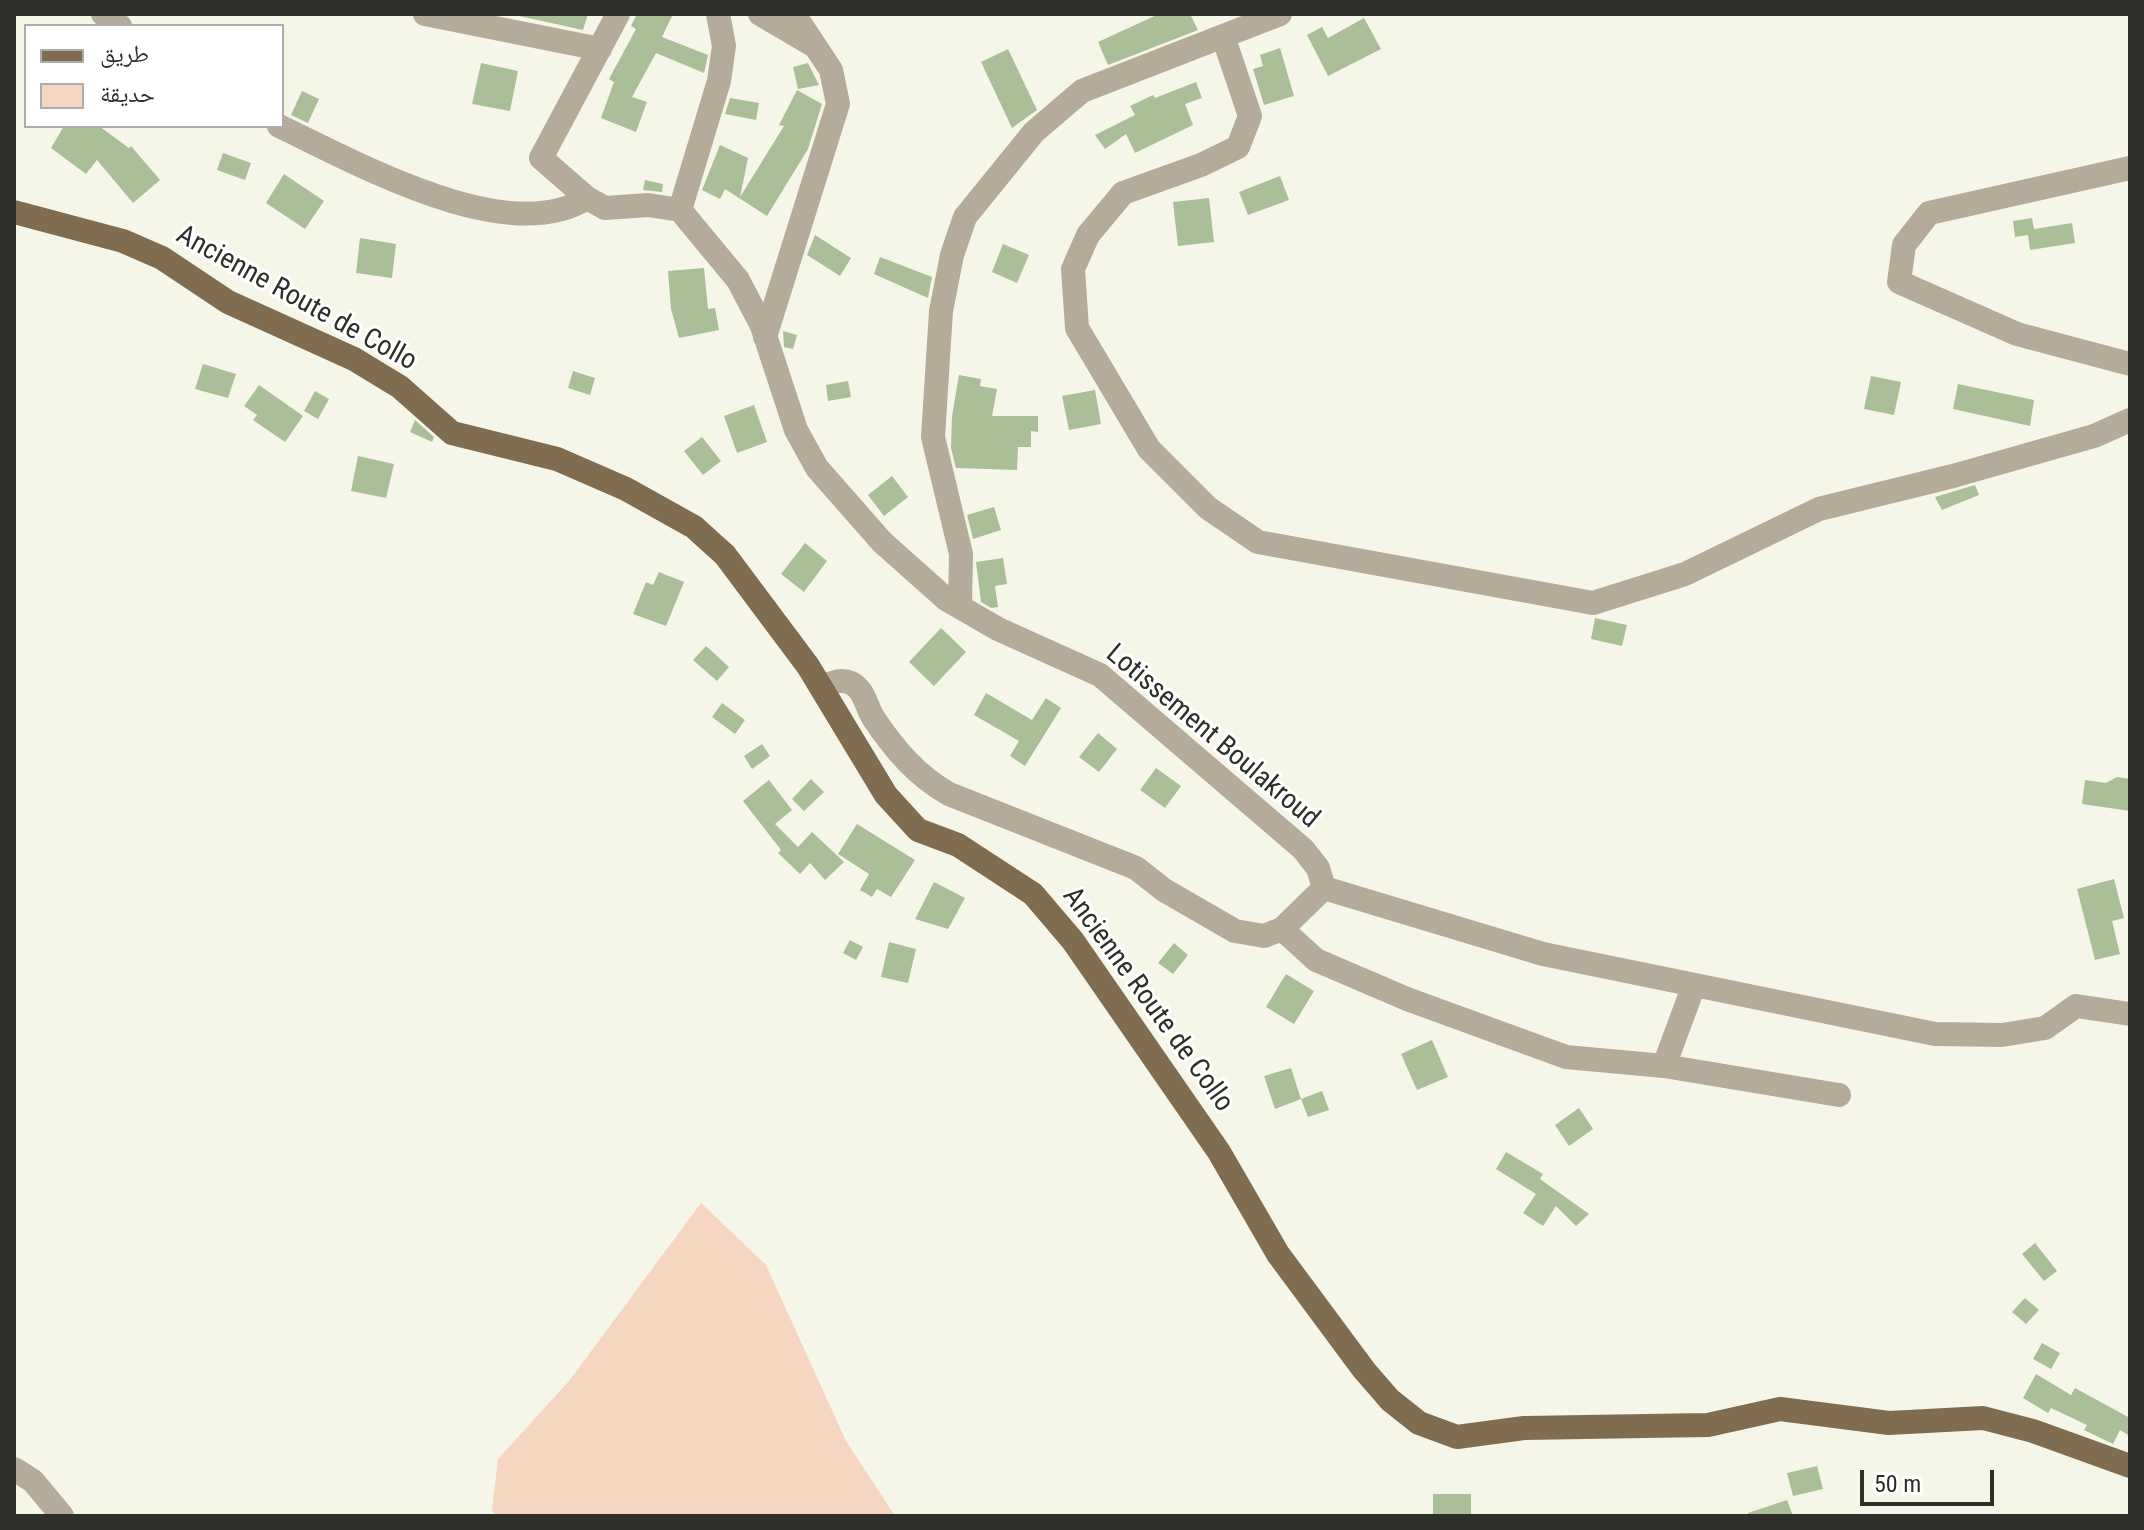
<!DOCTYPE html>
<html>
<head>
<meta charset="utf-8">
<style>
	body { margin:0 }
	#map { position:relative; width:2144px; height:1530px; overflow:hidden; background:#f6f6e8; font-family:"Roboto Condensed","Noto Naskh Arabic",sans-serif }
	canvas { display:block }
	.frame { position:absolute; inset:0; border:16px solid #2f2f2a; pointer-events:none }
	.legend { position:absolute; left:24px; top:24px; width:260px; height:104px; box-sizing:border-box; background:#fff; border:2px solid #acacaa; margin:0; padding:10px 14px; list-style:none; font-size:24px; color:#2f2f2a }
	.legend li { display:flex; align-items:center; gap:16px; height:40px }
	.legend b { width:40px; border:2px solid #acacaa }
	.scale { position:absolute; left:1860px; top:1470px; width:134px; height:36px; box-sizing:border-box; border:4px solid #2f2f2a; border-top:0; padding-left:10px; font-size:24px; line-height:28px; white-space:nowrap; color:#2f2f2a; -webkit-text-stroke:6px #fff; paint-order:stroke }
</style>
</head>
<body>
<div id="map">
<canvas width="2144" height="1530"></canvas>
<div class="frame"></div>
<ul class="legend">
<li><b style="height:10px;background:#806d50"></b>طريق</li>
<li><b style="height:22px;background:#f6d5c1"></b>حديقة</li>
</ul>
<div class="scale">50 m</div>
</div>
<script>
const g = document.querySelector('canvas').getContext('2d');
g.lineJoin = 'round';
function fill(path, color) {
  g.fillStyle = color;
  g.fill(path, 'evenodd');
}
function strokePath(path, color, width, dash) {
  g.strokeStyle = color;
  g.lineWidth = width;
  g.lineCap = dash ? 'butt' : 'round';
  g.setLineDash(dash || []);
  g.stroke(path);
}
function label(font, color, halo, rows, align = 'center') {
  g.font = font + ' "Roboto Condensed",sans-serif';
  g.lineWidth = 6;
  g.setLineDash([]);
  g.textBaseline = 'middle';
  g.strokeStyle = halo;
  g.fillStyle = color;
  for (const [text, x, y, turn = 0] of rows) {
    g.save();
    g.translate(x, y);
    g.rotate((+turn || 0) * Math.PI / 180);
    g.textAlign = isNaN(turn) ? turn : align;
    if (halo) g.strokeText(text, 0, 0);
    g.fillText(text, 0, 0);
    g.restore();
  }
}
fill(new Path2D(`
	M701,1203L766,1265L846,1441L895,1516H497L492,1511L498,1459L569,1381Z`), '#f6d5c1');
fill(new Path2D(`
	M510,14H588L583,30Z
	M637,14H673L662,37L708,55L704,73L656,53L632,97L647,102L636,132L601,118L614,82L609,79L636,29L631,26Z
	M1159,14H1190L1198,30L1108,65L1098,42Z
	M1364,18L1381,49L1328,76L1307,35L1322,27L1328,38Z
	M1280,48L1294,96L1264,105L1253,69L1263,66L1260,55Z
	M1008,49L1037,110L1012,128L981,62Z
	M481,63L518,71L510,111L472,104Z
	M808,63L819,85L798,89L793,67Z
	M1196,82L1202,98L1185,104L1193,125L1135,153L1126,134L1105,149L1095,135L1135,115L1130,106L1153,95L1155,98Z
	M797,90L822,104L808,149L767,216L725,189L720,199L702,190L720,145L748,158L740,197L784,126L779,125Z
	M302,91L319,99L308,123L291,115Z
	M730,98L759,103L756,120L725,114Z
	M64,126H99L129,148L131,146L160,180L133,203L97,160L86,174L51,148Z
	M223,153L251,163L245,180L217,170Z
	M284,174L324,201L305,229L266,203Z
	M1280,176L1289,200L1248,215L1239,192Z
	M645,180L663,184L662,192L643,190Z
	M1209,198L1214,242L1178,246L1173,202Z
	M2032,218L2034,229L2072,223L2075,243L2030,250L2028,235L2015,237L2013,221Z
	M815,235L851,258L840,276L807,255Z
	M360,238L396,244L392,278L356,273Z
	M1003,244L1029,255L1017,283L992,272Z
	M880,257L932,277L928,298L874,274Z
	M704,268L708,309L715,308L719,330L679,338L671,309L668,271Z
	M783,331L797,335L793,349L784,347Z
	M203,364L236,374L228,398L195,389Z
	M573,371L595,378L590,395L568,388Z
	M959,375L981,379L980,386L997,389L992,416H1038V432L1031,431V447H1018L1017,470L956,468L951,448L952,416Z
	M1871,376L1901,382L1894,415L1864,409Z
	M848,381L851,397L828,401L826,385Z
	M1958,384L2034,400L2030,426L1953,409Z
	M259,385L303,416L285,442L253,420L257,415L244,406Z
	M1095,390L1101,424L1069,430L1062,396Z
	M315,391L329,399L318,419L304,411Z
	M754,405L767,442L737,453L724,416Z
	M415,420L434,437L432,442L410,432Z
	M702,437L721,461L703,475L684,451Z
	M358,456L394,464L386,498L351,491Z
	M892,476L908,497L884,516L868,495Z
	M1975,485L1979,495L1942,510L1935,497Z
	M994,507L1001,530L973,539L967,515Z
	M805,543L827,561L804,592L781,574Z
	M1003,558L1007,584L995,586L998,607L991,608L981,602L976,562Z
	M659,572L684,582L666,626L633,614L646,582L653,585Z
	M1595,618L1627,625L1622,646L1591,639Z
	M941,628L966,652L934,686L909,662Z
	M706,646L729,667L717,681L693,660Z
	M986,693L1032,720L1046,698L1061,708L1025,766L1010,756L1019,741L974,715Z
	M722,703L745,720L735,734L712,717Z
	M1098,733L1117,749L1099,772L1079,757Z
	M762,744L770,756L752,769L744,756Z
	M1156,768L1181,786L1165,808L1140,790Z
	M2117,777L2130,779V811L2082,804L2085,780L2106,783Z
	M811,779L824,792L804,811L792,799Z
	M769,780L792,810L775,824L798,847L812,832L844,862L825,880L810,863L800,874L778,853L781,850L743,801Z
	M857,824L915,860L891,897L877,889L872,897L860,890L869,874L838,854Z
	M2114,879L2124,918L2112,921L2120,954L2095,960L2077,889Z
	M934,882L965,898L948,929L915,919Z
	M850,940L863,947L856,960L843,953Z
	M889,942L916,949L908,983L881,977Z
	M1174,943L1188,955L1173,974L1158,963Z
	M1286,974L1314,991L1294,1024L1266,1007Z
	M1432,1040L1448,1077L1417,1090L1401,1054Z
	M1291,1068L1301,1099L1322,1091L1329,1110L1308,1117L1301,1099L1275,1109L1264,1076Z
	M1579,1108L1593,1129L1569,1146L1555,1125Z
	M1506,1152L1543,1174L1540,1179L1589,1214L1576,1226L1556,1206L1543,1226L1523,1213L1536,1194L1496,1169Z
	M2035,1243L2057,1271L2044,1281L2022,1254Z
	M2025,1298L2039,1310L2026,1324L2012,1312Z
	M2042,1343L2060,1353L2051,1369L2033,1359Z
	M2036,1374L2071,1395L2075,1388L2130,1418V1436L2120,1430L2113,1444L2084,1430L2087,1425L2051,1408L2048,1413L2023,1398Z
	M1817,1466L1823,1489L1793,1496L1787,1473Z
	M1433,1494H1471V1516H1433Z
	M1787,1500L1793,1516H1748V1513Z`), '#aabe98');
strokePath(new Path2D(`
	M103,14L120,26
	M425,14L600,49
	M760,14L811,44
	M1223,36L1250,116L1238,147L1201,165L1123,193L1088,235L1073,269L1077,328L1149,449L1208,508L1258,542L1593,603L1685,574L1819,509L1953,476L2094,436L2130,420
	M279,126C355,162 508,249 587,198L605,208L648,205L680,210L738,280L762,326L796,430L817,468L882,542L946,599L998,629L1100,675L1303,849L1318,868L1324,888
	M2130,168L1929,213L1904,245L1899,282L2017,334L2130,364
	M587,198L541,158L618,14
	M680,210L719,81L724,46L718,14
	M765,337L838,104L831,70L794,14
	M960,605L961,554L933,437L941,311L952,255L965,217L1034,132L1082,91L1280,14
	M822,687C832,683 840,678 851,683C865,690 866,707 874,719C895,750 917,776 949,794L1136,868L1164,890L1235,931L1264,936L1282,929L1324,888
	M1324,888L1543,954L1935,1034L2002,1035L2045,1028L2076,1006L2130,1014
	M1282,929L1316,960L1407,999L1566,1057L1664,1066L1839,1095
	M1664,1066L1694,985
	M14,1469L33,1481L62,1516`), '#b5ab9b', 24);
strokePath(new Path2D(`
	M14,212L123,241L162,258L228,302L354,359L400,387L452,433L557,459L626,489L694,527L725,555L808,666L886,795L918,830L958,845L1033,894L1073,941L1219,1152L1278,1254L1364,1370L1390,1400L1419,1423L1457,1437L1524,1428L1708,1425L1780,1409L1889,1423L1983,1418L2033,1431L2130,1466`), '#806d50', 24);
label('28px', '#2f2f2a', '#fff', [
	["Ancienne Route de Collo",296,299,29],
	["Lotissement Boulakroud",1212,737,40],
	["Ancienne Route de Collo",1147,1000,54]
]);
</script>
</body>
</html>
